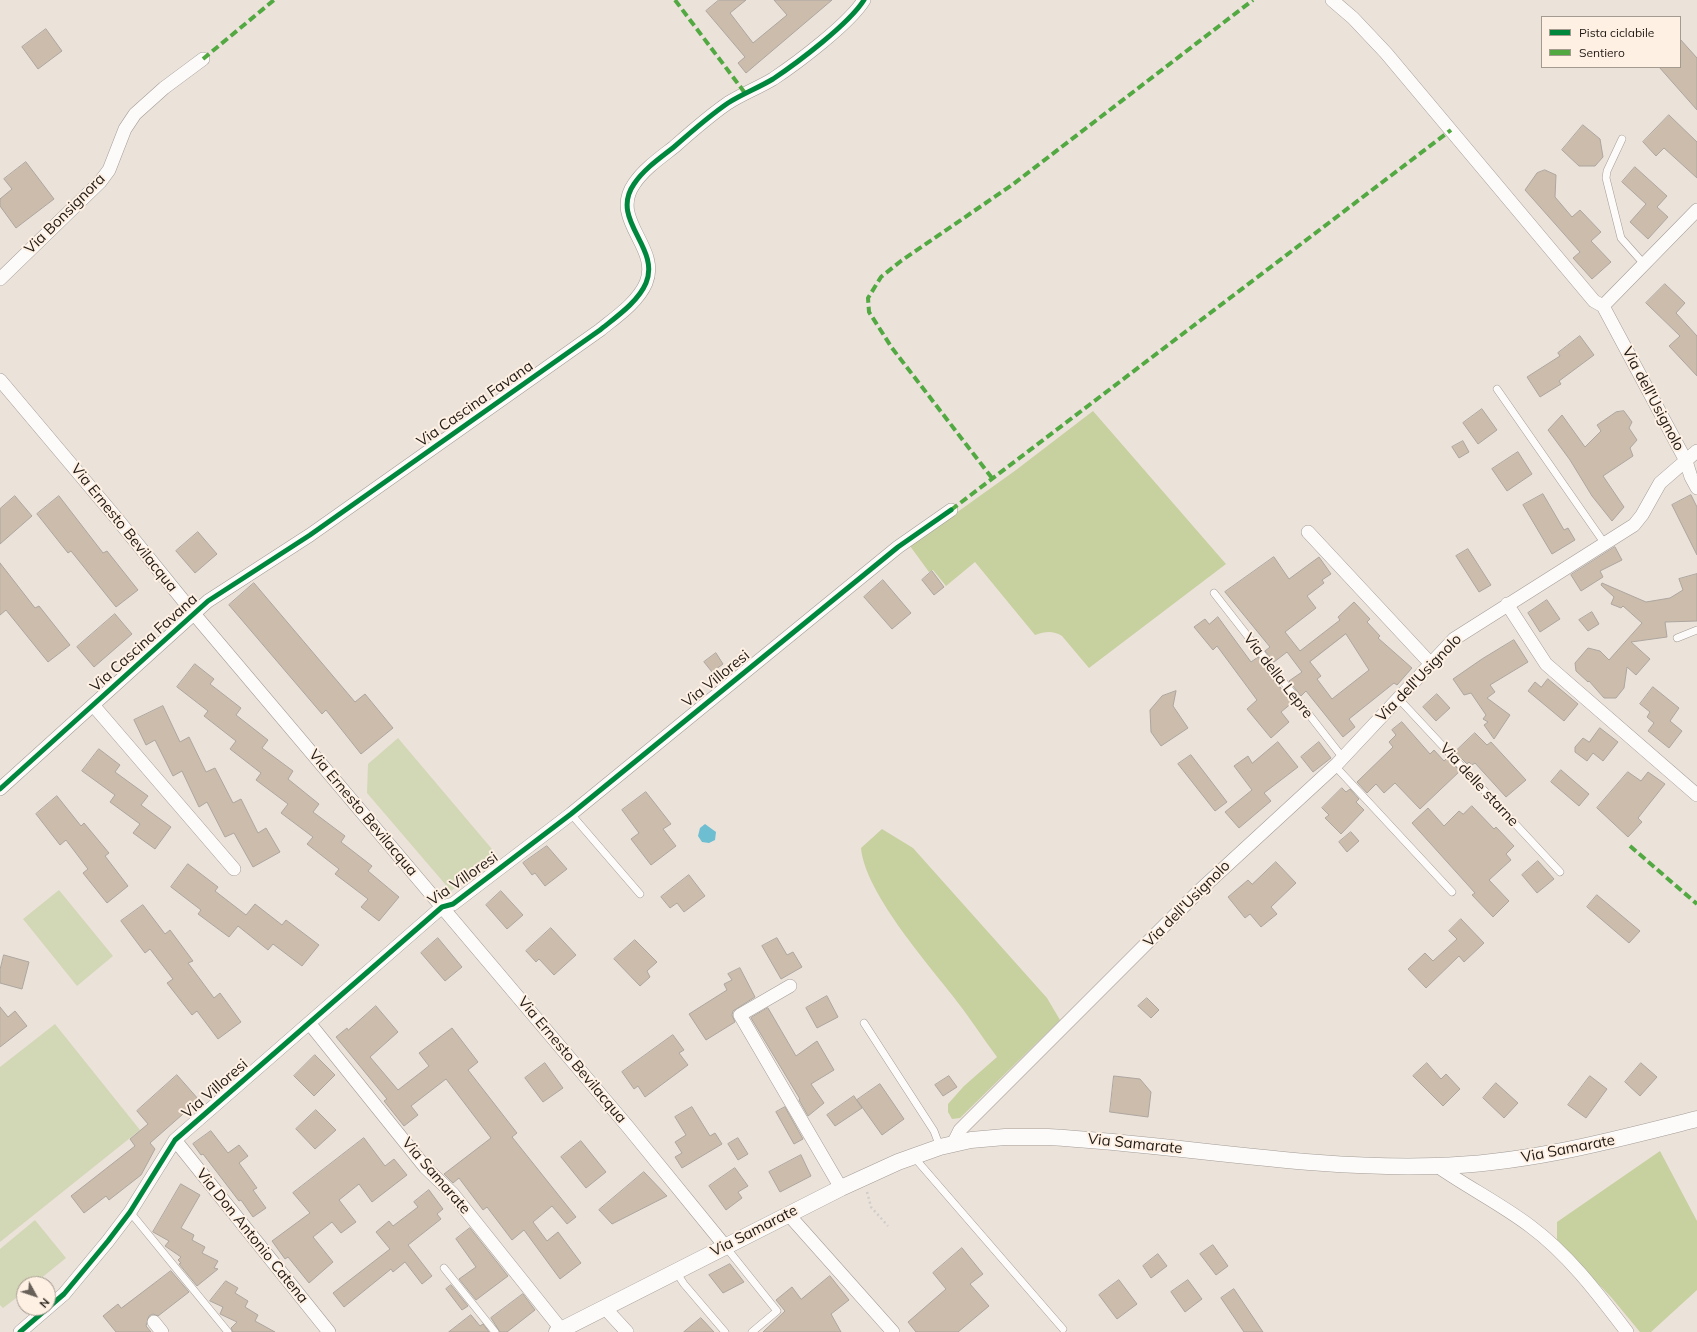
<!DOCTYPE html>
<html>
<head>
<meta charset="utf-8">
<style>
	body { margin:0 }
	#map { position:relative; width:1697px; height:1332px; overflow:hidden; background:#ebe2da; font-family:Mulish,sans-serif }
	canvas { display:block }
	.legend { position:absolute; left:1541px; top:16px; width:140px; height:52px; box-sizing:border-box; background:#fef0e3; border:1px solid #a59a90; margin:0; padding:5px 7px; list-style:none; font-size:12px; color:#201a14 }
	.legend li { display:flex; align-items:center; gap:8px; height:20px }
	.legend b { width:20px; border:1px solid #a59a90 }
	.north { position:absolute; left:16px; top:1276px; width:40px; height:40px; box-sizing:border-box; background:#fef0e3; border:1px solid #a59a90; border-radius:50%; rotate:130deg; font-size:11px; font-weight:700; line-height:16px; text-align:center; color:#201a14 }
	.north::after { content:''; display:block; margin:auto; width:14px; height:18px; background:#676059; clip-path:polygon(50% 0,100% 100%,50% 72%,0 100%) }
</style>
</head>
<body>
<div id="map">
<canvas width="1697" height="1332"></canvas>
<ul class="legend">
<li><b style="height:5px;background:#00873e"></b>Pista ciclabile</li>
<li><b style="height:5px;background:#52a942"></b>Sentiero</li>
</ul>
<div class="north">N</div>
</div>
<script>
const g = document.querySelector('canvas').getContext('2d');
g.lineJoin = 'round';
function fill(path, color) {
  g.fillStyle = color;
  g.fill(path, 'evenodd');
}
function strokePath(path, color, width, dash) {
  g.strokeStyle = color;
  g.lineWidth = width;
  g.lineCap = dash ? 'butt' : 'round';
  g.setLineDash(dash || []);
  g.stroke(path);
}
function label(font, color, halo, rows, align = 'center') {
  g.font = font + ' Mulish,sans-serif';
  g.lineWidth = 4;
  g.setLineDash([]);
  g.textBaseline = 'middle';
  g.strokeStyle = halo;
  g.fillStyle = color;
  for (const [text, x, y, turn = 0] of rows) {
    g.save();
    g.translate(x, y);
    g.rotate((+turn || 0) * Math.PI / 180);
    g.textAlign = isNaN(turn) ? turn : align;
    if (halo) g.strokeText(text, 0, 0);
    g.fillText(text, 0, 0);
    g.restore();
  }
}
fill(new Path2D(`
	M398,738L497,855L451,891L367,793L368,764Z
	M59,890L113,956L77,986L23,919Z
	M55,1024L140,1130L0,1242V1067Z
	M35,1220L66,1258L34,1284H24V1292L3,1308L0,1305V1249Z`), '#d2d7b6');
fill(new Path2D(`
	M1093,411L1226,564L1089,668L1062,636C1052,630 1045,632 1035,635L975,562L946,586L933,570L929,572L910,546L1016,470Z
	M882,829L913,848L1047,998L1060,1020L960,1118L952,1119L948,1112V1104L964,1086L997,1057C982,1037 968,1015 952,995C925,960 865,892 861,848Z
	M1660,1151L1697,1221V1290L1651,1332H1640L1611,1297L1557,1241V1222Z`), '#c7d09f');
fill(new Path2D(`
	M705,824L716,832L715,840L709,843L702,842L698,836L700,828Z`), '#6ebed2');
const building = new Path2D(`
	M719,0H746L730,13L753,43L787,15L774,0H832L746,73L738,63L745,57L706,11Z
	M46,29L62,51L38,69L22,47Z
	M1680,39L1697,58V110L1659,67H1680Z
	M1669,115L1697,142V178L1664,148L1656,156L1643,142Z
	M1583,125L1600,139L1603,157L1595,166H1579L1562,150Z
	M26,162L54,199L16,228L0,206V199L12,189L4,179Z
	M1635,167L1667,196L1657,207L1668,217L1648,239L1630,222L1646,204L1622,182Z
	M1545,170L1556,175L1555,197L1572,217L1580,210L1601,232L1591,241L1611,262L1592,279L1573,258L1580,252L1525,190L1537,173Z
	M1665,284L1685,303L1676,313L1697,336V376L1669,346L1680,336L1646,303Z
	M1580,336L1594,355L1559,381L1561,384L1540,397L1527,377L1560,356L1558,353Z
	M1482,409L1497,430L1478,444L1463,423Z
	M1624,411L1632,422L1629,428L1637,440L1630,448L1633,456L1603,476L1624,507L1612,521L1592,496L1570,460L1548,430L1562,415L1585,447L1601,431L1597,425L1616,412Z
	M1463,441L1469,452L1459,458L1452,447Z
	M1518,452L1532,474L1507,491L1492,469Z
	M1543,494L1564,530L1568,528L1575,540L1552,554L1523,505Z
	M1691,495L1697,507V555L1672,505Z
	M15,496L32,516L0,544V509Z
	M59,496L103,553L107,551L138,590L116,607L71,551L68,553L37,514Z
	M198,532L217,554L195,573L176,551Z
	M1615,547L1622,560L1600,571L1603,577L1581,591L1571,575Z
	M1468,549L1491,585L1479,592L1456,556Z
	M1274,557L1289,579L1319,557L1331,574L1322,580L1324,583L1307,596L1316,608L1285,632L1300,651L1340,620L1338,617L1354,602L1370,619L1367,622L1380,636L1378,638L1412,668L1397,685L1394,683L1349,719L1355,727L1343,737L1306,691L1301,696L1289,681L1302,672L1287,652L1274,662L1265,651L1270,647L1225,592ZM1346,634L1369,670L1332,699L1317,679L1321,676L1310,662Z
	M0,563L35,608L39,606L70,645L48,662L6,610L0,615Z
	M932,571L944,587L934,595L922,580Z
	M1697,574V621L1665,622L1667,637L1631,642L1650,659L1636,675L1627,667L1624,688L1616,698H1604L1589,681L1588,682L1576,671L1575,663L1588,648L1600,651L1609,660L1642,623L1623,606L1621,608L1611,604L1614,597L1601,585L1602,583L1646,602L1670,598L1683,590L1679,579Z
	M883,580L911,613L892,629L864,597Z
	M254,583L355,702L365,694L393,728L361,754L326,710L322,714L229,605Z
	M1547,600L1560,619L1540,632L1528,613Z
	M1592,612L1599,624L1588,631L1579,620Z
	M115,614L132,634L94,667L77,647Z
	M1218,617L1251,662L1258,657L1267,669L1265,670L1293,702L1281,712L1289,722L1271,738L1247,709L1257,700L1217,646L1213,650L1194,627L1205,619L1209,624Z
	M1514,640L1528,662L1490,685L1495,692L1487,698L1510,715L1494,739L1484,725L1488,722L1483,719L1486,715L1471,693L1464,695L1453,679L1482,659Z
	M716,653L723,664L712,672L704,662Z
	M195,664L214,679L210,684L241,708L236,715L268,740L262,748L293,771L288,779L319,804L313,812L345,836L341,842L372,866L368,871L399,897L379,921L361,907L368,899L335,874L339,869L307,844L313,837L281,813L288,804L256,780L261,773L230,749L236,741L204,716L208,711L177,687Z
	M1548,679L1578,704L1564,721L1528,691L1535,682L1541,687Z
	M1653,687L1679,708L1670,721L1682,731L1669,748L1648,731L1654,723L1647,717L1650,712L1640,704Z
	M1176,691L1173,706L1188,728L1161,746L1151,732L1150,710L1162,696Z
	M1437,694L1450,708L1436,721L1423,707Z
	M163,706L180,742L189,737L206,772L215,768L233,803L241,799L258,833L266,828L280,852L253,867L234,833L225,837L207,802L199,807L182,771L173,776L155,740L146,745L134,720Z
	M1402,722L1430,754L1434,750L1444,761L1447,758L1460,771L1420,809L1395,783L1384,793L1376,784L1367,793L1357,782L1393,747L1389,742L1396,735L1392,730Z
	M1600,728L1618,742L1603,761L1593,753L1587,761L1575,752V747L1583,738L1589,742Z
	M1475,733L1487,745L1491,742L1526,780L1506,797L1475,763L1472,765L1469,762L1467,764L1455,752Z
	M1278,742L1298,767L1264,793L1271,801L1239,828L1225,812L1252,790L1234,766L1248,756L1252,763Z
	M1319,742L1331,758L1313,772L1301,757Z
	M99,749L120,765L115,772L148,796L141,805L171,827L155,849L133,833L140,824L110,802L115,795L82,771Z
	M1191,755L1227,802L1215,811L1178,764Z
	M1561,770L1589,794L1579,806L1551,782Z
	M1628,772L1641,781L1648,772L1665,784L1638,818L1642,822L1628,837L1597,808Z
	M1342,788L1346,792L1350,789L1359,799L1356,802L1364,810L1341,834L1325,818L1329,815L1322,808Z
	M646,792L671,824L663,829L676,846L651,865L631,839L639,833L622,810Z
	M57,796L81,826L84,823L109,853L105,856L128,886L107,903L83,873L88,869L66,840L60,845L36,814Z
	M1472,806L1494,829L1496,827L1514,846L1506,854L1511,860L1489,880L1509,901L1493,917L1472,895L1475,893L1412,823L1428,808L1444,826L1459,811L1463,814Z
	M1351,832L1359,841L1347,852L1339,842Z
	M547,846L567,869L545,886L535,873L532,875L523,863Z
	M1538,861L1554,879L1537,893L1522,875Z
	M1276,862L1296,883L1271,907L1277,914L1261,927L1250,914L1245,918L1228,897L1248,880L1252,884Z
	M188,864L218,887L215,891L246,915L255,904L282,925L286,920L319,945L302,966L273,944L268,950L238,926L229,937L198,914L201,910L171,887Z
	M689,875L705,896L684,912L677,903L670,908L661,897Z
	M501,891L523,915L507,929L486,905Z
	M1597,895L1640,931L1629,943L1587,907Z
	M143,905L165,934L170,930L193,961L188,963L214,998L220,993L241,1022L218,1039L197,1011L192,1015L167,983L173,979L150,949L145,953L121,921Z
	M1461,919L1484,943L1464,962L1459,956L1426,988L1408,969L1425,953L1433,961L1457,939L1449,931Z
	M551,928L576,955L554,975L539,959L536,962L526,951Z
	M438,938L462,967L445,981L421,953Z
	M777,938L787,955L793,952L802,967L781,979L762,946Z
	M635,940L657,962L647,971L650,977L640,986L614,959Z
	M4,955L29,962L22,989L0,983V970Z
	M740,968L755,997L733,1011L732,1015L735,1022L706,1040L689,1014L727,990L724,984L732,980L728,974Z
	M827,996L838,1017L817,1028L806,1008Z
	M1147,998L1159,1010L1151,1018L1138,1006Z
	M376,1006L398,1032L370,1057L398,1090L429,1066L419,1053L452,1028L478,1062L468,1070L517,1133L512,1137L576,1217L567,1224L552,1206L533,1222L547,1241L558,1232L581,1263L560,1279L524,1230L512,1240L487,1207L483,1210L459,1178L453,1183L444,1174L491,1138L446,1079L411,1106L418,1115L404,1126L384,1101L387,1099L336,1037L347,1028L348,1030Z
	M0,1007L8,1017L15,1011L27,1026L0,1047Z
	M768,1008L796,1056L817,1041L834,1070L811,1084L824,1103L808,1116L799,1100L800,1099L751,1018Z
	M673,1035L684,1050L679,1053L688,1065L645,1097L638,1086L634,1089L622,1072Z
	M315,1055L335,1075L314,1096L294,1076Z
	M545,1063L563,1088L543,1102L525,1078Z
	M1427,1063L1441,1079L1446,1074L1460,1089L1443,1106L1413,1076Z
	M1641,1063L1657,1077L1640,1096L1625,1082Z
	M177,1075L199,1100L150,1143L155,1149L141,1175L109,1200L106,1196L84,1213L71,1196L135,1146L130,1139L148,1124L137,1111Z
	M949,1076L957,1087L943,1096L935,1085Z
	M1114,1076L1140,1079L1151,1092L1148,1117L1110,1112Z
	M1590,1076L1607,1089L1586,1118L1568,1105Z
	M1496,1083L1518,1103L1504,1118L1483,1098Z
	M880,1084L904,1119L882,1135L857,1100Z
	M854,1096L862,1108L835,1126L827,1115Z
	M692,1107L710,1136L715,1133L722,1144L682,1168L675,1157L682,1153L675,1142L686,1135L675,1117Z
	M785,1107L803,1139L794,1144L776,1112Z
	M316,1110L336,1130L315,1149L296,1129Z
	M211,1131L228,1153L239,1145L248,1156L239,1163L257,1188L253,1190L266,1208L253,1217L241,1200L239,1201L203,1154L201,1155L193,1144Z
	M364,1138L385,1166L394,1159L407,1175L372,1202L359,1184L339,1200L356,1222L341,1233L332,1222L313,1237L333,1262L309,1283L288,1257L285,1259L272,1241L310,1213L293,1193Z
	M738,1138L748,1154L738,1160L728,1144Z
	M581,1141L606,1172L586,1188L561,1157Z
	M801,1155L811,1176L780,1192L769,1172Z
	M735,1168L748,1186L738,1192L742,1198L726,1210L709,1186Z
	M644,1172L667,1196L612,1224L599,1210Z
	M181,1184L200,1195L181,1228L194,1235L192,1240L205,1247L202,1253L218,1261L214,1268L218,1269L197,1286L179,1264L181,1263L178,1260L181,1257L165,1246L169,1241L153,1232Z
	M429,1190L443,1209L437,1214L441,1219L408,1245L432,1276L422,1284L405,1262L393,1272L391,1269L344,1307L333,1293L390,1249L376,1232L389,1221L393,1226L418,1207L414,1202Z
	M470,1228L508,1276L476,1300L459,1279L476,1267L456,1239Z
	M1213,1245L1228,1266L1216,1275L1200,1254Z
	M962,1248L983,1274L970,1284L989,1306L958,1332H916L908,1322L946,1289L933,1273Z
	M1158,1254L1167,1266L1151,1278L1143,1266Z
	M730,1264L744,1282L723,1293L709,1275Z
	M171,1271L189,1292L158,1316L153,1314L149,1316L146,1326L151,1332H116L103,1316L118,1304L121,1308Z
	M830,1276L849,1300L831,1314L841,1332H763L785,1311L776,1300L792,1287L801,1299Z
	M1119,1280L1137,1304L1117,1319L1099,1295Z
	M1188,1280L1202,1299L1185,1312L1171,1292Z
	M226,1281L238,1288L235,1293L248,1301L245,1307L258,1315L255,1321L275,1332H233L231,1328L237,1322L220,1314L223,1307L210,1301Z
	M451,1285L468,1306L462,1310L446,1289Z
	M1234,1289L1263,1332H1244L1221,1298Z
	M523,1294L535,1310L507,1332H500L491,1318Z
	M471,1315L480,1326L483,1324L489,1332H449Z
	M701,1318L714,1332H684Z`);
fill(building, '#ccbcac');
strokePath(building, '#aca69f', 1);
const service = new Path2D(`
	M1622,139L1607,171L1606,178L1621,238L1644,264
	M1497,389L1605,544
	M1214,593L1343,758
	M1677,638L1697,630
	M1398,698L1560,872
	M1335,766L1452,892
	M571,814L640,894
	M864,1023L934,1131L940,1147
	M913,1156L1063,1329
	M130,1212L228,1332
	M725,1246L777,1311L752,1332
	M444,1268L495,1332
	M676,1272L684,1284L725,1332`);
const minor = new Path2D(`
	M1332,0L1353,18L1386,53L1594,301L1603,306
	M0,279L100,182L109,170L125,129L135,114L164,88L203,59
	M1603,306L1686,461L1691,477L1697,488
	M1603,306L1697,210
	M0,380L118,520L195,615L628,1127L725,1246
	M1308,532L1430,663
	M1507,604L1546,664L1697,795
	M93,705L234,869
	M0,789L208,601L310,535L600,330C616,317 638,302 646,283C661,247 609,220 634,184C644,169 660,158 674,147C691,132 709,116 728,103C742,94 758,88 773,79C797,63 849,24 864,0
	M790,986L740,1015L841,1188
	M310,1024L425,1167L453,1194L561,1329
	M175,1140L329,1332
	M953,1144L960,1130L1199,891L1337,764L1454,639L1634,525L1642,515L1660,483L1697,451
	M1437,1166C1467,1187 1501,1204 1530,1226C1569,1255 1598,1294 1627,1332
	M788,1214L893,1332
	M604,1307L627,1332
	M154,1322L162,1332
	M20,1332L64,1294L108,1241L130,1212L175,1140L442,907L453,904L571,814L898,547L951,510`);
const tertiary = new Path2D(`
	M557,1332L841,1188L898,1162L940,1147L971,1140L1005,1137H1048C1177,1144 1306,1170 1435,1166C1525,1164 1610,1141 1697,1119`);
strokePath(service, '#a39c96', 8);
strokePath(minor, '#a39c96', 14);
strokePath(tertiary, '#a39c96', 17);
strokePath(new Path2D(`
	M867,1192L871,1207L888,1226`), '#cfcdca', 2.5, [2, 3]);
strokePath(service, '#fcfbf9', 7);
strokePath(minor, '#fcfbf9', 13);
strokePath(tertiary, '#fcfbf9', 16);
strokePath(new Path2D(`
	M675,0L745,93
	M203,59L274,0
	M992,478L892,348L869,312L868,298L881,277L901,261L1012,185L1253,0
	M951,510L1451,130
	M1630,846L1697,904`), '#52a942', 4, [8, 4]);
strokePath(new Path2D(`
	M0,789L208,601L310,535L600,330C616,317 638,302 646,283C661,247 609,220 634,184C644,169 660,158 674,147C691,132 709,116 728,103C742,94 758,88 773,79C797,63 849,24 864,0
	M20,1332L64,1294L108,1241L130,1212L175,1140L442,907L453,904L571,814L898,547L951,510`), '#00873e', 5);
label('15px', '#201a14', '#fef0e3', [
	["Via Bonsignora",65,214,-45],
	["Via dell'Usignolo",1653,399,62],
	["Via Cascina Favana",475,404,-35],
	["Via Ernesto Bevilacqua",124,528,51],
	["Via Cascina Favana",144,643,-42],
	["Via della Lepre",1278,676,52],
	["Via dell'Usignolo",1419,678,-46],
	["Via Villoresi",716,679,-39],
	["Via delle starne",1479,785,47],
	["Via Ernesto Bevilacqua",363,813,50],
	["Via Villoresi",463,879,-35],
	["Via dell'Usignolo",1187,904,-45],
	["Via Ernesto Bevilacqua",572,1060,50],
	["Via Villoresi",215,1089,-41],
	["Via Samarate",1135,1144,6],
	["Via Samarate",1568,1149,-11],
	["Via Samarate",436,1176,49],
	["Via Samarate",754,1231,-27],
	["Via Don Antonio Catena",252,1236,51]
]);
</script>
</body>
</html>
